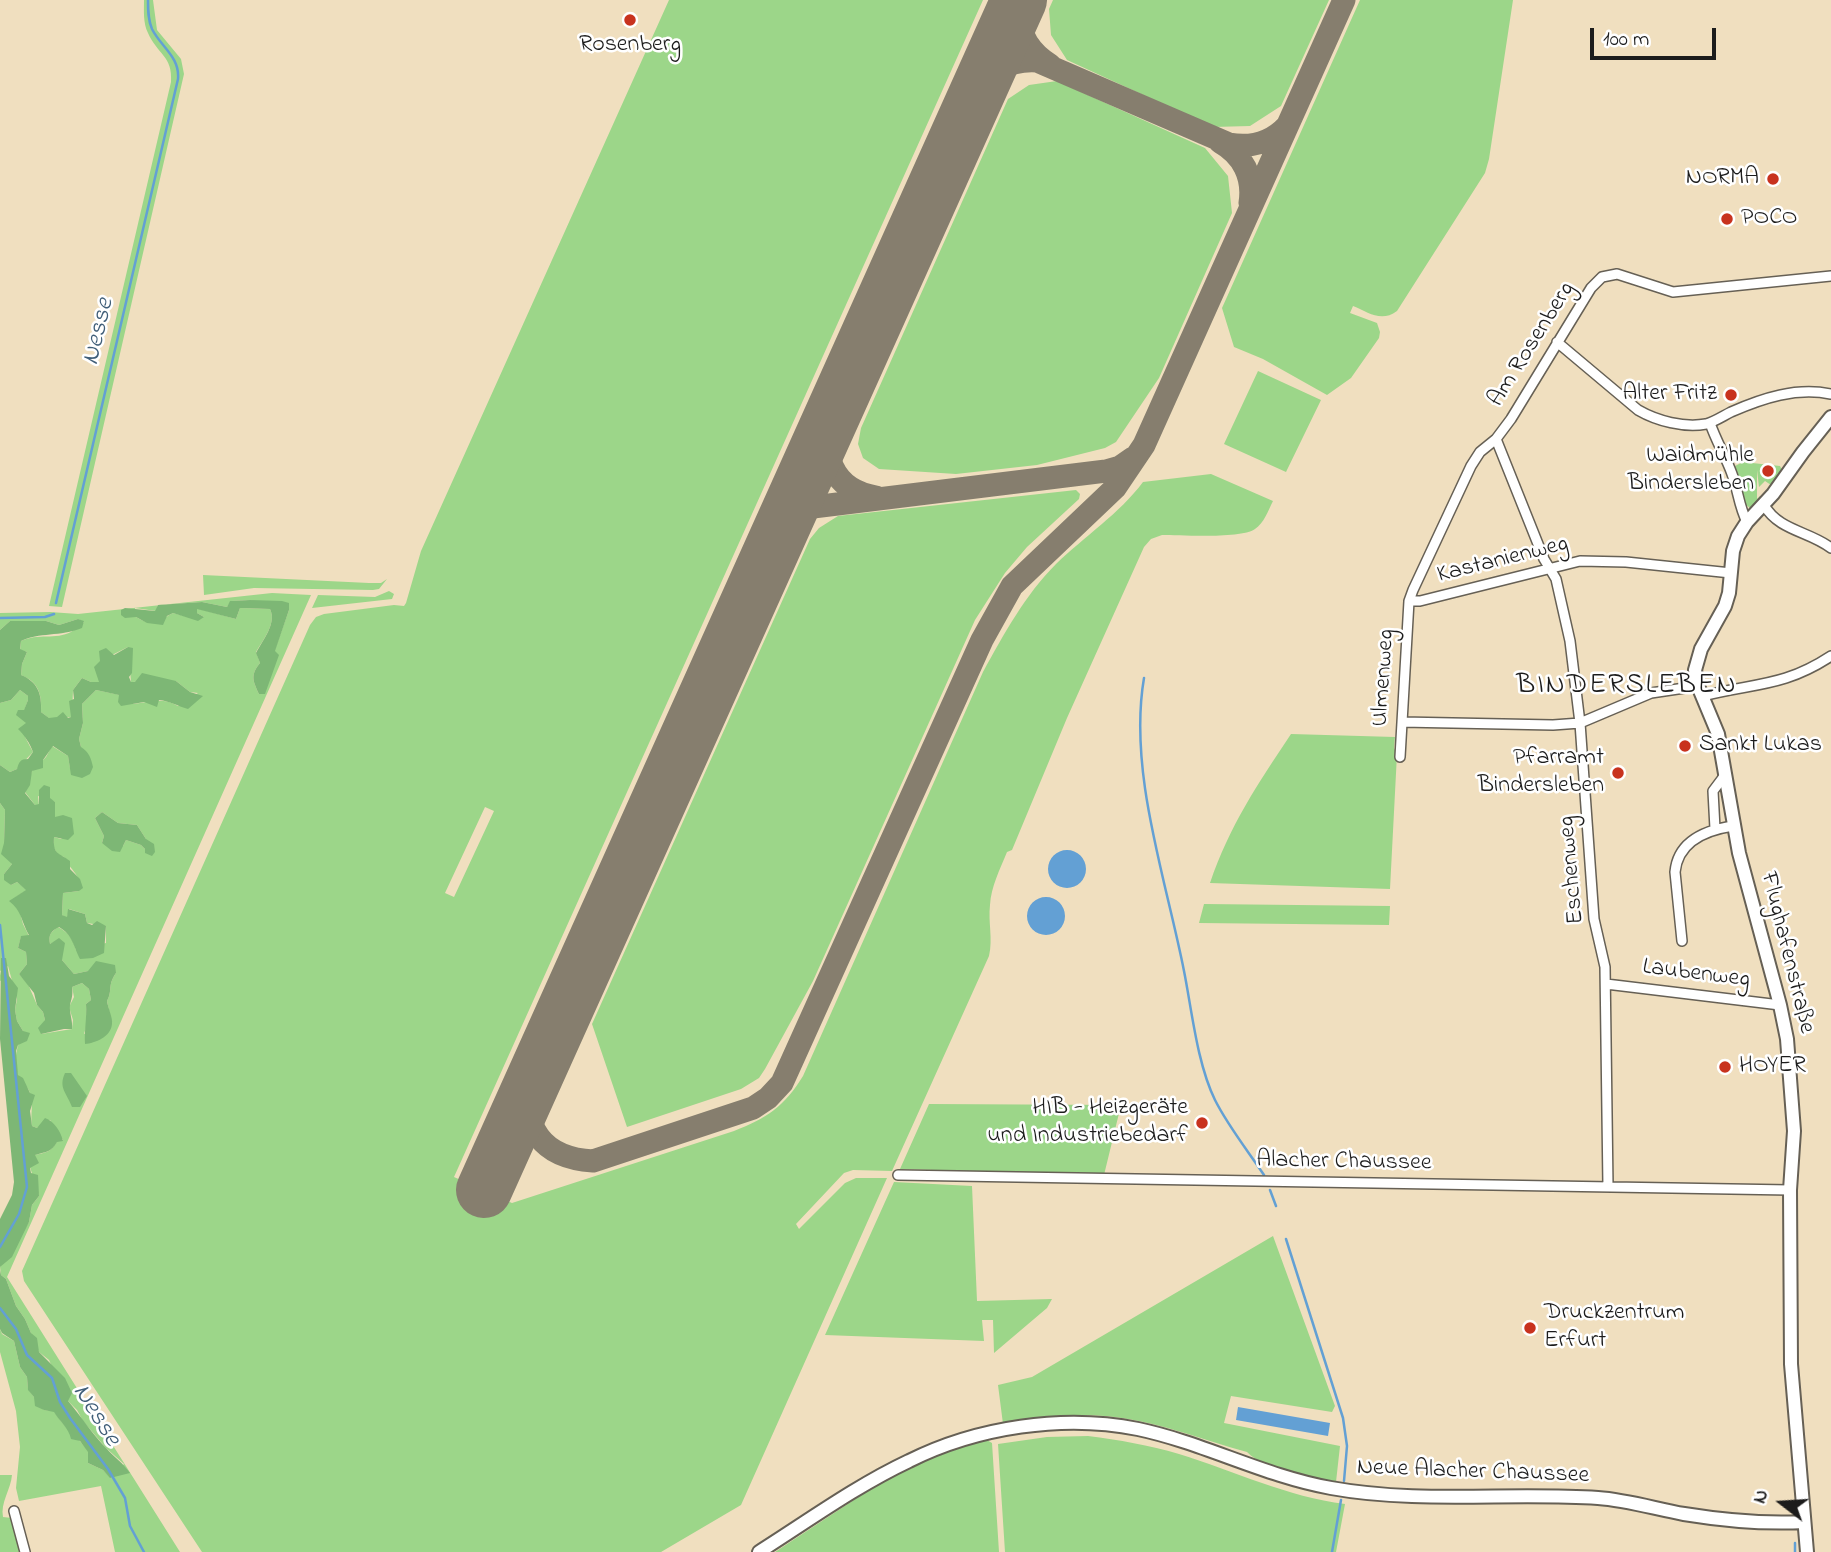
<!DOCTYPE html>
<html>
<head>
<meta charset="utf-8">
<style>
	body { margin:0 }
	#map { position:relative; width:1831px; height:1552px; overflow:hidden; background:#f0dfbf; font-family:"Indie Flower",sans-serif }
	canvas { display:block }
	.north { position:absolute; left:1747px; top:1468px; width:70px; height:70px; -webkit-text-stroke:5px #fff; paint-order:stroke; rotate:287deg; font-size:19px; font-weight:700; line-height:28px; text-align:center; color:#1c1c1c }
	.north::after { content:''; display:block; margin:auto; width:24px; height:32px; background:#1c1c1c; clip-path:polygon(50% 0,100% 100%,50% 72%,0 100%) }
	.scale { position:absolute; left:1590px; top:28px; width:126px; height:32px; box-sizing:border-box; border:4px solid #1c1c1c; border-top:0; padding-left:9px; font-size:21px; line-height:24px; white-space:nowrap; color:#1c1c1c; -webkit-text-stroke:5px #fff; paint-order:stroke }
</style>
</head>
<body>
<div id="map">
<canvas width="1831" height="1552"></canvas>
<div class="north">N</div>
<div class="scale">100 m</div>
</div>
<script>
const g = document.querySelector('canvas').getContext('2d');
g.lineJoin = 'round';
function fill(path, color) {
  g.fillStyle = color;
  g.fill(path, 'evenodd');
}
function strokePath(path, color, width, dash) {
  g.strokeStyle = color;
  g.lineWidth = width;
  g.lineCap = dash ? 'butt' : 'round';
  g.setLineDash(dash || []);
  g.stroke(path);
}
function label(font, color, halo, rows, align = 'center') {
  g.font = font + ' "Indie Flower",sans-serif';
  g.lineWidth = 5;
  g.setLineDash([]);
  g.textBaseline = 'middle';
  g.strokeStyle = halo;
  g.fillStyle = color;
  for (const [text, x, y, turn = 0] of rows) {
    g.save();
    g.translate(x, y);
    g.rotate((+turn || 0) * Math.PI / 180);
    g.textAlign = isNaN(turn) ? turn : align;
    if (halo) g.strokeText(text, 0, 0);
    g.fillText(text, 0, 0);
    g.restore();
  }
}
fill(new Path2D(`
	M144,0H153L157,30L181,59L184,74L62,607L49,606L171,82C173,56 157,54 148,33C143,23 144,11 144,0Z
	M669,0H983L454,1177L512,1203L734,1131C767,1118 784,1107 803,1076L983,672C1004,634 1025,595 1056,564C1085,536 1119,514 1143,482L1211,474L1273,501C1268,511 1264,523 1255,529C1241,539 1181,535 1162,535L1151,539L1144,547L1067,718L1012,850L1007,852C1000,869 991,887 990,905C988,923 993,938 989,956L892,1171L853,1170L844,1173L796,1224L799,1229L845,1183L856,1178H887L741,1505L661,1552H202L24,1281L22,1271L310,625L316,617L324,614L394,605L404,606L406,603L421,551ZM485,807L494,811L454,897L445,893Z
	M1053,0H1329L1281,106L1250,126L1213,127L1067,60L1051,35L1049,9Z
	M1360,0H1513L1489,159L1485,173L1397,311C1381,323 1368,312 1353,306L1350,313L1377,323L1380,332L1379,338L1351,378L1327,395L1263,359L1234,347L1222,308Z
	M1057,81L1205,148L1228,176L1232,213L1159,378L1116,442L1105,448L1037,465L956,474L879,469L863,458L858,444L861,428L1008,99L1029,85Z
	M1258,371L1321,400L1286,472L1224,444Z
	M1743,462L1780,466L1782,470L1771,485L1765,481L1759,487L1757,470V499L1760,496L1762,498L1750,508L1745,504L1735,466Z
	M1076,490L1080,494L1079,499L1027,547L1005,573L975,620L813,981L765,1069L759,1078L741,1089L627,1127L592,1024L810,539L819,528L838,516Z
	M203,575L369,583H381L387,579L379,589L373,590L254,588L204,595Z
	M389,591L394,594L392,599L312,608L318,595L375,597Z
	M272,593L311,595L7,1277L180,1552H115L101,1486L19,1501L16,1488L20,1447L16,1411L0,1352V1329L2,1334L14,1341L20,1367L27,1377L28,1389L44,1410L54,1411C63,1427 78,1437 89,1452L88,1463L103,1470L111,1478L124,1464L106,1448L83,1421L77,1410L68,1401L49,1360L39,1352L25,1319L16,1306L6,1279L1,1275L0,1267L29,1222L32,1205L39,1196L30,1167L34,1155C45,1153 52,1152 57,1141L63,1140L50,1120L37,1128L32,1126C30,1114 34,1104 30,1093C28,1086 21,1082 18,1075C12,1060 18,1045 23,1031L17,1021L15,1010L17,999L8,966L0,971L2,980L0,981V803L5,810L4,843L12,864L4,874L11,885L17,882L27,890L16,897L23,924L29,936L21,937L18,948L26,952L27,964L19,974L28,984L37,1005L43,1012L45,1020L41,1034L72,1029L73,1020L69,1007L74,997L72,987L82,983L89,989L91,1000L86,1004L87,1024L84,1034L112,1024L107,1001C113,990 107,986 116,973L88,971L74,974L62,960L56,941L50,944C48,935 51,932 58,927C68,932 73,939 76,950L106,943V926L87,923L85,914L69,909L67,918L62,915L63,893L79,891C83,876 70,870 64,857L58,855L54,848V837L61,839L71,830L72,819L54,818L55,802L38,796L39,805H35L25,792L32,771L46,757L52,746L68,756L70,768L81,747L79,739L83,723L82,704L96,690L120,695L133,704C150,702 163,697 178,706L198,693L190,692L176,681L131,682L128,647L100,661L99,683L91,682L82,678L73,690L72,717L50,719L41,712C42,695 39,682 21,675L22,664L27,652L20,650L21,641C37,633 56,640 71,632C75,630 80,625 84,622L78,619L59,625L46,621H10L0,630V613L50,612L78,614ZM250,600L289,610L259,694C253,681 250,675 260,663L256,652C263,640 277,623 270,609L240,608L236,619L196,608L197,613L204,617H188L173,613C156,622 155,628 136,617L135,608L156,611L158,605L202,602L227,607L231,601ZM102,812L118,823L137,825L146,839L145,849L141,845L126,840L123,846L102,843L104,836L95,818Z
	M20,690L28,696V700L24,711L28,724L25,737L33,752L17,769L10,772L0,765V703L11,700Z
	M1291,734L1395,737L1394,748L1397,754L1390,889L1210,883C1230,825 1257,785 1291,734Z
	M1204,904L1390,906L1389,925L1199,923Z
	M929,1104L1121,1105L1104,1175L900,1169Z
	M894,1182L972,1186L977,1301L1052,1299L1047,1308L994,1353L993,1320H982L984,1341L825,1335Z
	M1273,1236L1335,1406L1332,1412L1231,1396L1224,1423L1340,1446L1336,1482C1309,1477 1266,1471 1247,1452C1200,1439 1154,1420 1105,1416C1072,1413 1036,1419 1003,1424L998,1385L1032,1377Z
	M1088,1436C1119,1440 1149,1445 1179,1454C1234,1471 1288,1497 1345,1504L1336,1552H1005L998,1444L1047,1437Z
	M985,1439L992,1443L999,1552H775L875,1486L942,1453Z
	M0,1475H12C11,1489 0,1503 3,1517L12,1518L19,1552H0Z`), '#9cd689');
fill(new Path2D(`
	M250,600L282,601L289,603V610L275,651L279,655L265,694H259C253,681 250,675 260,663L256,653C263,640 277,623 270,609L240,608L236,619L197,609V613L204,617L198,621L173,613L167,616L163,625L147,623L136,617L125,618L121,615V610L125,608L155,611L158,605L202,602L227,607L230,601Z
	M78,619L84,621L82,628C60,637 39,632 21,641L20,649L27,652L22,664L21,675C38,682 42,694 41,712L49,718L57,717L63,712L68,718L71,717L69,701L74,699L73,690L82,678L91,682H99L94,667L100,661L99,651L106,648L114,655L128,647L133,648L132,673L129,677L131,682H135L142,673L176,681L190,692L203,696L188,709C177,706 170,701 159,700L157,707L144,702L121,706L118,702L119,695L96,690L82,704L83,723L79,739L81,747C89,752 91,758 93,767L90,774L82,778L71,775L68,756L53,746L43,760V768L32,771L30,785L25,793L35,805L39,804V790L44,785L50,787V798L55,802V817L63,815L72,818L74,834L68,840L54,837C53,855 58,852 70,861V869L80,879L83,888L79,891L63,893L62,915L67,917L68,909L85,914L87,923L92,925L97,921L106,926L104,953L93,958L80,959C74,947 72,934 59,927C51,931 48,935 50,944L59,938L65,943L62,960L74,974L88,971L96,961L115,965L116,973C107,986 113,990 107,1001C108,1008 113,1018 112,1024C111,1037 95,1043 85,1044C84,1031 87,1018 86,1004L91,1000L89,989L82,983L72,987C73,995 72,997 70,1005C69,1012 73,1021 72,1029H64L41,1034L38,1028L45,1020L43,1012L37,1005L34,993L19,974L27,964L26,952L18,948L21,936L29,935C21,921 22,911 9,901L26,890L17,882L11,885L4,880V874L12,864L1,854L4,843L5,810L0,803V765L10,772L17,769C19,762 20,759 28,759L33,752C30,743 24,735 18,729L26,723L16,715L18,710H24L28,700V696L20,690L11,700L0,703V630L10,621H46L59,625Z
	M102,812L118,823L137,825L146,839L154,844L155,852L152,856L145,853V849L141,845L126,840L120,852L112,851L102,843L104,836L95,818Z
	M1,958H6L9,976L18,988L15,1010L17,1021L23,1031L30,1033L27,1041L18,1045L16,1051L18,1075L23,1078L30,1093L35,1095L30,1111L32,1126L37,1128L45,1118C54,1121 61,1132 63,1141L57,1142C52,1152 45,1152 35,1155L39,1163L30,1168L31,1173L38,1175L39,1196L32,1205L29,1222L12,1257L0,1267V1219L12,1195L14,1182L0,1039Z
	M65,1073H71L87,1096L80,1107H72C67,1093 58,1088 65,1073Z
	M0,1270L1,1275L6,1279L16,1306L25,1319L31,1333L37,1338L39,1352L65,1378L72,1393L68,1401C81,1416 92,1434 107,1449C114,1457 123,1463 130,1473L110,1478L103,1470L88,1463V1452L80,1441L71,1439C69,1428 59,1421 54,1412L44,1410L35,1406L34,1397L28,1390L27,1377L20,1367L14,1341L2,1333L0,1329Z`), '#7db775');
fill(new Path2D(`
	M1048 869a19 19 0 1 1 38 0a19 19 0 1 1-38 0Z
	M1027 916a19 19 0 1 1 38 0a19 19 0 1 1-38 0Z
	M1238,1407L1330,1423L1328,1436L1236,1420Z`), '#63a0d4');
strokePath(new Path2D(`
	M56,603L178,79C180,57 161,47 152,29C148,20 148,10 148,0
	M0,618L45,617L54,614
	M1144,678C1128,771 1166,879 1184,971C1192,1011 1197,1063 1215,1100C1228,1126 1248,1151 1264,1175
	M0,925L27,1187L19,1214L0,1247
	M1270,1190L1276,1206
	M1286,1239L1343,1418L1347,1446L1344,1481
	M0,1308L16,1329L27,1355L52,1378L60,1402L70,1418L108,1469L125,1498L130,1526L144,1552
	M1795,1543V1552
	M1332,1552L1341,1500`), '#63a0d4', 2.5);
strokePath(new Path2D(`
	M1020,0C1015,28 1026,50 1050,65
	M973,101C988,74 1006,59 1037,61L1229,144C1251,148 1272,142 1287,126
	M1220,142C1243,155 1254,177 1250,203
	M832,414C820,452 831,490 876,497
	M766,563C777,539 786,516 813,507L1106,471L1120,467L1133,458
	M534,1078C518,1127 543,1158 593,1161L753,1108L768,1098L782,1083L982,640L1012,586L1115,488L1144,445L1344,0`), '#867e6e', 23);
strokePath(new Path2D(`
	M484,1190L1019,0`), '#867e6e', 56);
const street = new Path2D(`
	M1557,342L1638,410C1657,421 1684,428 1706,424C1714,422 1723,416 1731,412C1763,398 1796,387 1831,394
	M1710,423C1716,441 1726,457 1732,474C1738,490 1739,507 1747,522
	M1496,439L1544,559L1556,579L1570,641L1580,723L1594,919L1605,967L1608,1187
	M1764,505C1779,531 1809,531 1831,548
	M1409,601H1420L1580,561L1626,562L1731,573
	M1703,696C1754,683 1784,687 1831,656
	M1402,722L1553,725L1580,723L1651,693L1698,686
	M1400,757L1409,601L1413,590L1471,466L1480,452L1496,439L1511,419L1591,288L1602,277L1617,274L1673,292L1831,276
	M1715,829L1713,791L1725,775
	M1682,941L1675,872C1678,841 1706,830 1733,826
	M1606,984L1780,1005
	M898,1175L1790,1190
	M14,1511L25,1552`);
const secondary = new Path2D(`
	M759,1552C808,1521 856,1486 909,1461C977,1427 1063,1414 1138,1429C1204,1443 1264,1476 1331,1488C1419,1504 1510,1492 1598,1498C1627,1500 1656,1509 1684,1514C1721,1520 1767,1524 1804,1522
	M1807,1552L1791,1364L1790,1190L1794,1131L1787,1039L1780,1005L1739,853L1718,734L1698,686L1695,670L1701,649L1725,606L1729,593L1733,551L1738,536L1747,522L1773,494L1803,452L1831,417`);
strokePath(street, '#666055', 12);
strokePath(secondary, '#666055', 16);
strokePath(street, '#fff', 9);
strokePath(secondary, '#fff', 12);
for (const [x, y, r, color] of [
	[630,20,7,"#c8321e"],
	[1773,179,7,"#c8321e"],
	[1727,219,7,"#c8321e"],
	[1731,395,7,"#c8321e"],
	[1768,471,7,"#c8321e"],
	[1685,746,7,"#c8321e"],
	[1618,773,7,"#c8321e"],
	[1725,1067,7,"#c8321e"],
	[1202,1123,7,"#c8321e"],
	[1530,1328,7,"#c8321e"]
]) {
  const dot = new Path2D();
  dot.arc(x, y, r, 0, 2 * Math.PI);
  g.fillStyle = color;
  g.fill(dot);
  strokePath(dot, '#fff', 2.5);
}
label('24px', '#1c1c1c', '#fff', [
	["Rosenberg",630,46,"center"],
	["NORMA",1759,179],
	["POCO",1741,219,"left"],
	["Alter Fritz",1717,395],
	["Waidmühle",1754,457],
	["Bindersleben",1754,485],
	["Sankt Lukas",1699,746,"left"],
	["Pfarramt",1604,759],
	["Bindersleben",1604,787],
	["HOYER",1739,1067,"left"],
	["HIB - Heizgeräte",1188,1109],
	["und Industriebedarf",1188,1137],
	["Druckzentrum",1544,1314,"left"],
	["Erfurt",1544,1342,"left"]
], 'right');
label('24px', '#1c1c1c', '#fff', [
	["Am Rosenberg",1533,345,-58],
	["Kastanienweg",1503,561,-14],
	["Ulmenweg",1385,678,-86],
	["Eschenweg",1573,870,-95],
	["Flughafenstraße",1786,953,76],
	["Laubenweg",1696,975,7],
	["Alacher Chaussee",1344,1163,1],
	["Neue Alacher Chaussee",1473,1473,2]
]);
label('italic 26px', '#405e78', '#fff', [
	["Nesse",100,332,-77],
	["Nesse",95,1416,58]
]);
g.letterSpacing = '2px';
label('28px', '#1c1c1c', '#fff', [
	["BINDERSLEBEN",1627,687]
]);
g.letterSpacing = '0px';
</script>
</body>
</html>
